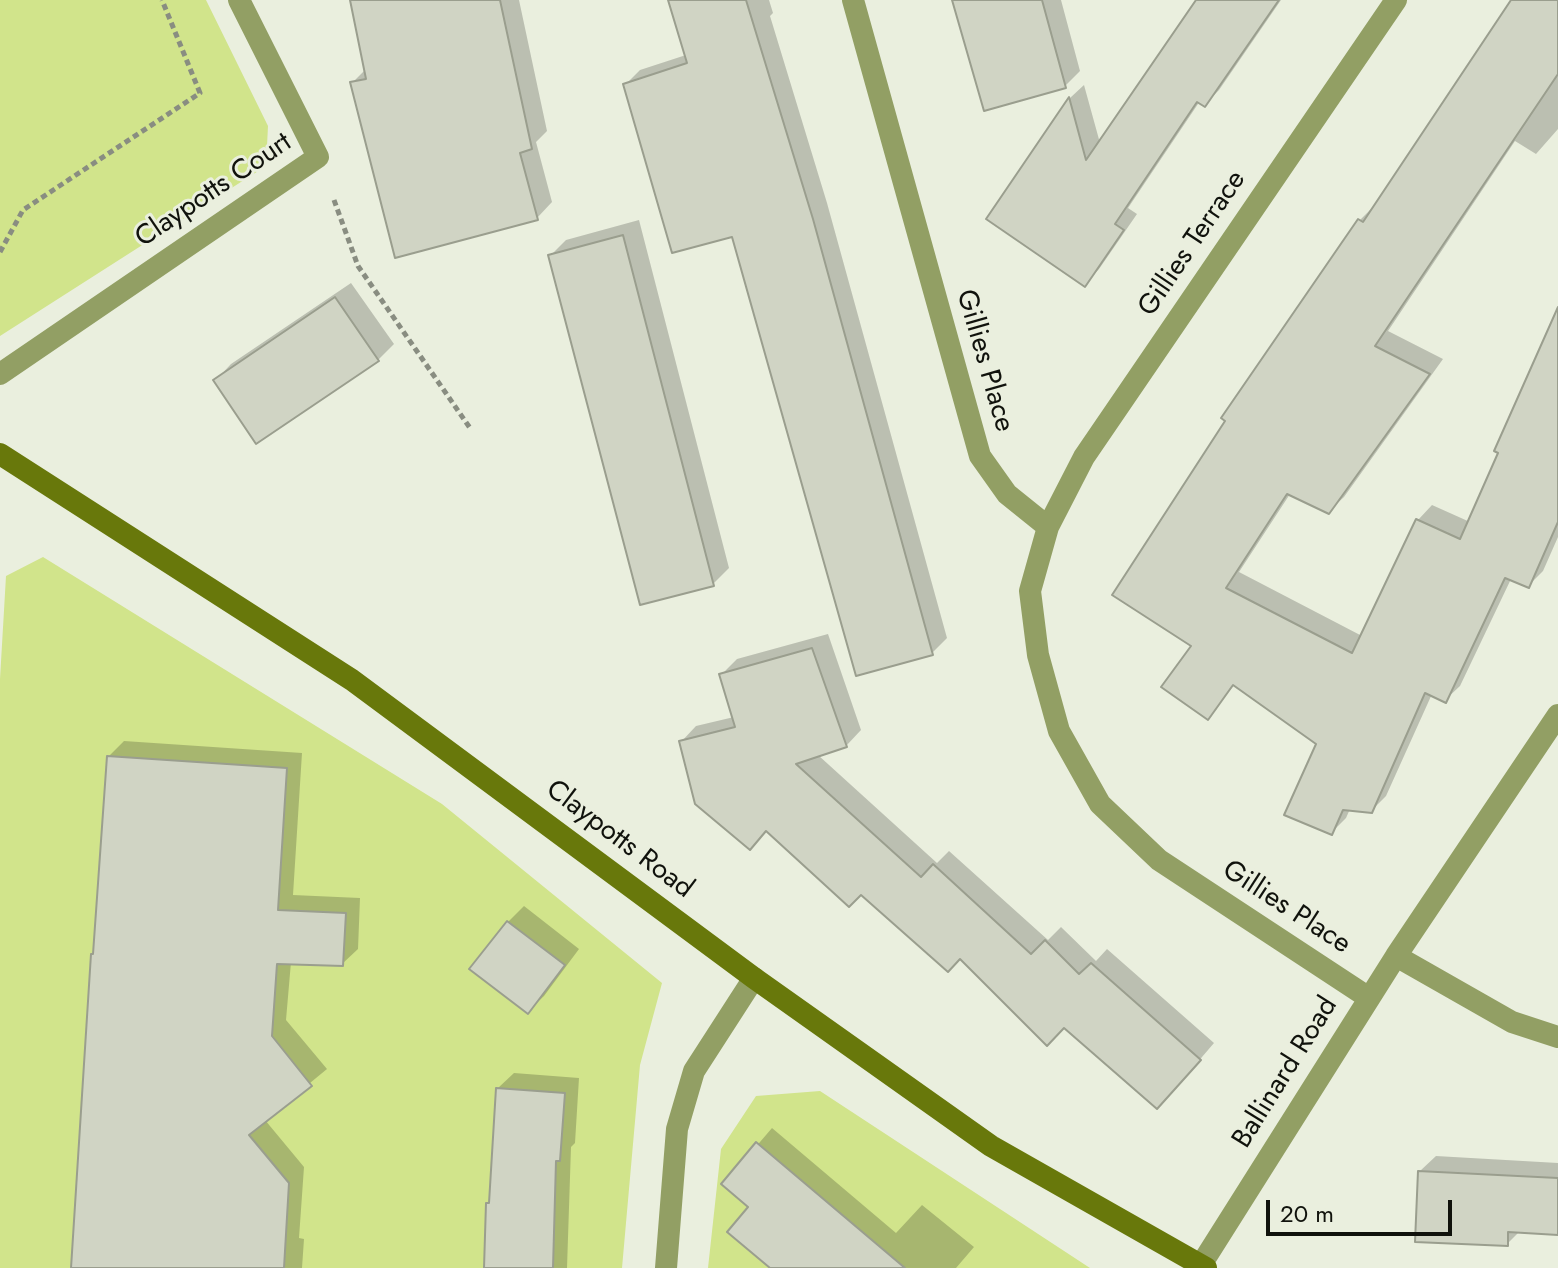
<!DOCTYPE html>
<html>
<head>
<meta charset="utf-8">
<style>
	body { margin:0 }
	#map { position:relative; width:1558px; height:1268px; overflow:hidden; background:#eaefde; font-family:Jost,sans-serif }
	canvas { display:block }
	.scale { position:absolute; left:1266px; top:1200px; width:186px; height:36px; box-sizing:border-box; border:4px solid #10120c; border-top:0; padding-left:10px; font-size:24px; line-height:28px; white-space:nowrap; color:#10120c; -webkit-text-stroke:6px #eaefde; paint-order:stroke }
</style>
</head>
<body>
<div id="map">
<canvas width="1558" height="1268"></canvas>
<div class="scale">20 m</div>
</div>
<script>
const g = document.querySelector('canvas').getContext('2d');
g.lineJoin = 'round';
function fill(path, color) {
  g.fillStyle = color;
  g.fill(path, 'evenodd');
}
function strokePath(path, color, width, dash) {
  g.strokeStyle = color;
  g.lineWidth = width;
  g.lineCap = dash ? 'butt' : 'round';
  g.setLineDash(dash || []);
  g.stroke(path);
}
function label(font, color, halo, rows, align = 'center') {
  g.font = font + ' Jost,sans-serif';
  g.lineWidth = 6;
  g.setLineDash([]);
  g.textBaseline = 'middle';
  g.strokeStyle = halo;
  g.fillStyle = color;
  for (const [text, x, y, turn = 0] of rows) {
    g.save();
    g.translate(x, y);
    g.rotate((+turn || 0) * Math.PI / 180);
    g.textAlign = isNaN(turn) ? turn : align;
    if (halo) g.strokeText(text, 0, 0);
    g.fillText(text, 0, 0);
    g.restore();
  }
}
fill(new Path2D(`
	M0,0H206L268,126L266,166L0,336Z
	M43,557L442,804L662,983L640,1065L622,1268H0V679L6,576Z
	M820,1091L1090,1268H708L721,1149L756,1096Z`), '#d1e48b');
fill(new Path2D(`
	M352,0H519L547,131L536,142L552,202L537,218L352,83L366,69Z
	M671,0H769L773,13L770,16L827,203L947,638L932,653L733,234L625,85L640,70L686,55Z
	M954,0H1061L1080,71L1065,86Z
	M1198,0H1281L1219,90L1205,104L1200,101L1128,208L1137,214L1099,269L1085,284L988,219L1070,98L1084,85L1100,143Z
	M1519,0H1558V129L1536,154L1515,141L1388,331L1443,359L1344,497L1329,511L1290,494L1239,572L1362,636L1418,520L1432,505L1470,522L1558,312V537L1543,571L1528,586L1511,579L1460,686L1445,700L1432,694L1386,796L1371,811L1350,809L1346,818L1331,833L1318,743L1235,684L1208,718L1194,646L1360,220L1374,206Z
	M639,220L729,568L713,584L550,256L566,240Z
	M351,283L394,344L378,360L216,380L231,364Z
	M828,634L861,730L846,746L818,755L937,863L949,851L1048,940L1061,927L1096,961L1107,949L1214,1043L1172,1092L1064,1026L861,892L681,742L696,726L734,717L722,674L737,659Z
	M124,741L302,753L293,895L360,898L358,949L342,964L291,962L286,1020L327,1069L265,1120L304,1167L299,1238L304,1239L302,1268H72L109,756Z
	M524,906L579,949L544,996L528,1011L508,922Z
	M514,1073L579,1078L575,1143L571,1147L567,1268H486L498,1088Z
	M772,1128L896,1233L922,1205L974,1247L956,1268H773L751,1207L724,1184Z
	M1436,1156L1558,1163V1233L1520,1231L1507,1244L1420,1171Z`), '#0003');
const building = new Path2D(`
	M350,0H500L532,149L520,153L538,220L395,258L350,82L366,79Z
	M668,0H746L813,219L933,655L856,676L732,237L672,253L623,84L687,63Z
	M952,0H1042L1066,88L984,111Z
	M1196,0H1279L1205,107L1197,102L1115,224L1124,230L1085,287L986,219L1069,97L1086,160Z
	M1511,0H1558V74L1375,346L1430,374L1329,514L1287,494L1226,588L1352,653L1416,519L1460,539L1498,453L1494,451L1558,307V522L1529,588L1505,578L1446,703L1425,693L1372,813L1343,810L1332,835L1284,815L1316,744L1233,685L1208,720L1161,687L1191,646L1112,595L1225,421L1221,418L1358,219L1363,222Z
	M623,235L714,586L640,605L548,255Z
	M335,297L379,361L256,444L213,380Z
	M812,648L847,747L796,764L921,877L933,864L1031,954L1045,940L1079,974L1091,963L1201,1060L1157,1109L1064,1028L1047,1046L960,959L948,972L861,895L849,907L766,831L750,850L695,804L679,741L735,727L719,674Z
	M107,756L287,768L278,910L346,913L343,966L277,964L272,1036L312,1086L249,1135L289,1183L284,1268H71L91,954H93Z
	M507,921L565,965L528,1014L469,969Z
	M496,1088L565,1093L560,1161H556L553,1268H484L486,1203H489Z
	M756,1142L905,1268H770L727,1232L748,1207L721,1184Z
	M1418,1171L1558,1178V1235L1508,1232V1246L1415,1242Z`);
fill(building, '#d0d4c4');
strokePath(building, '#9a9e8e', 2);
strokePath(new Path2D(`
	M334,200L358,266L470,428
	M0,252L23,210L200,93L162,0`), '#898d81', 5, [6, 4]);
strokePath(new Path2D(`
	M853,0L980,456L1007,494L1048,527L1030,591L1038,655L1059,731L1100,804L1159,860L1369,998
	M0,374L318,157L239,0
	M1048,527L1084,457L1396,0
	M1396,956L1512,1022L1558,1037
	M666,1268L677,1129L694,1071L754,978
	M1199,1268L1396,956L1558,715`), '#929f64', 22);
strokePath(new Path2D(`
	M0,454L352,680L754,978L991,1146L1206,1268`), '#68780b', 22);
label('28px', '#10120c', '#eaefde', [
	["Claypotts Court",214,191,-34],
	["Gillies Terrace",1193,244,-56],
	["Gillies Place",984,361,74],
	["Claypotts Road",619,840,37],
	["Gillies Place",1286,908,33],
	["Ballinard Road",1286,1073,-58]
]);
</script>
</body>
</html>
